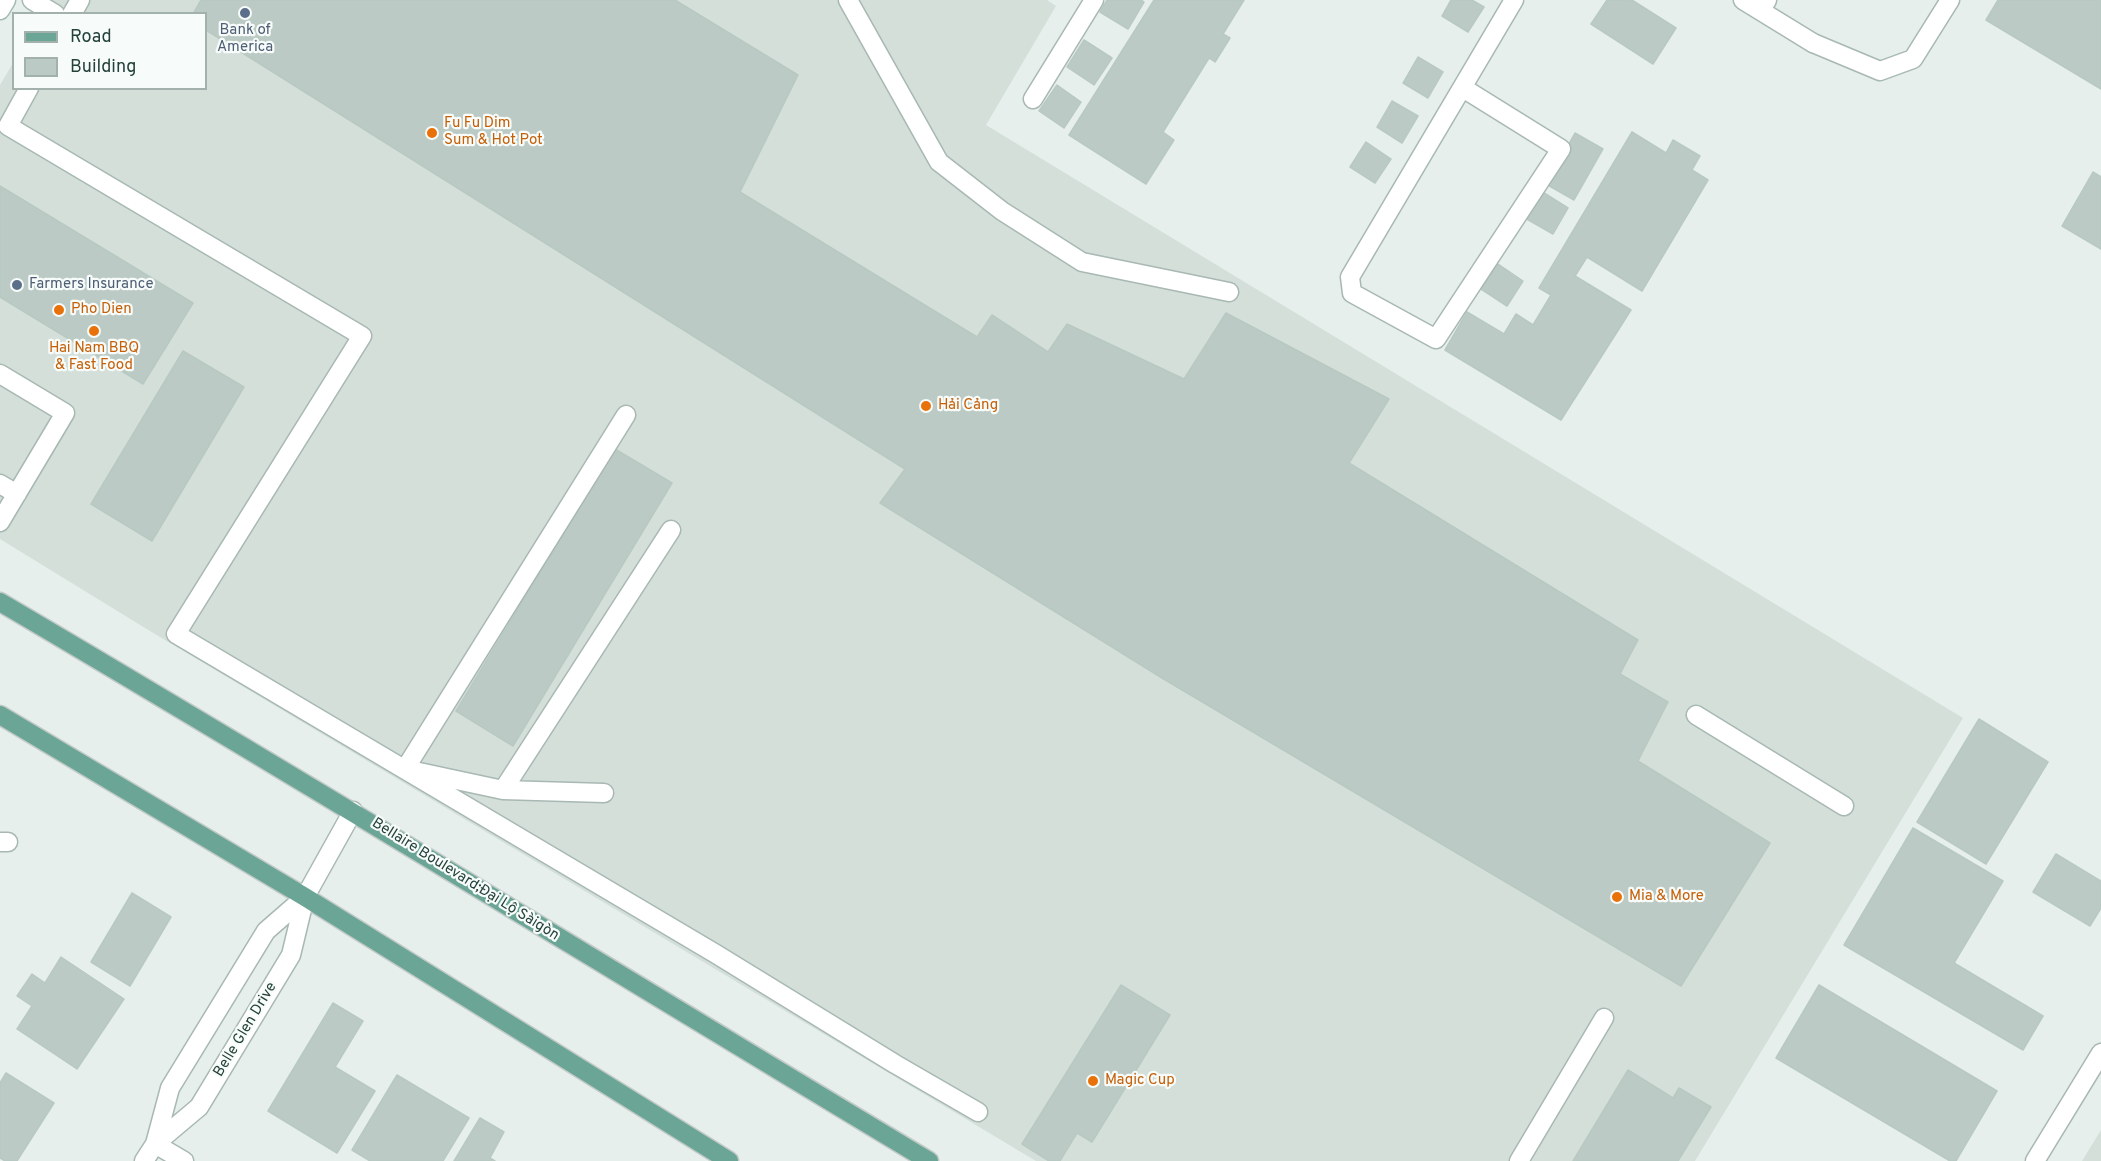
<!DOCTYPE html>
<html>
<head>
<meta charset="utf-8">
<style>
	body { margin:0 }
	#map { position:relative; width:2101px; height:1161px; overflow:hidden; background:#e6efeb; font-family:Overpass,sans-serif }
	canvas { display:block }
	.legend { position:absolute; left:12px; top:12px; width:195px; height:78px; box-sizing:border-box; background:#f7fbf9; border:2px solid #a3b1ad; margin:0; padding:8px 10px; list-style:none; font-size:18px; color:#24423a }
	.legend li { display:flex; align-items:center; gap:12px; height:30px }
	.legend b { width:30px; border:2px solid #a3b1ad }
</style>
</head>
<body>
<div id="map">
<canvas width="2101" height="1161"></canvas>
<ul class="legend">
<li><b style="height:8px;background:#6aa596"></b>Road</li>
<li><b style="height:16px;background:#bbcac4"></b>Building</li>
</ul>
</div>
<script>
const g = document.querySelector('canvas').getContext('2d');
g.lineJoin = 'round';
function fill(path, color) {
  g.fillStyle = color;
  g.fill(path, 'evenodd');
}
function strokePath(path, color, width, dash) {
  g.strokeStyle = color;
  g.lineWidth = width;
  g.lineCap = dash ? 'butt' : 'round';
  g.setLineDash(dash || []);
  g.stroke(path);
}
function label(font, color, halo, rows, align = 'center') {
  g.font = font + ' Overpass,sans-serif';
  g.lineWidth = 4.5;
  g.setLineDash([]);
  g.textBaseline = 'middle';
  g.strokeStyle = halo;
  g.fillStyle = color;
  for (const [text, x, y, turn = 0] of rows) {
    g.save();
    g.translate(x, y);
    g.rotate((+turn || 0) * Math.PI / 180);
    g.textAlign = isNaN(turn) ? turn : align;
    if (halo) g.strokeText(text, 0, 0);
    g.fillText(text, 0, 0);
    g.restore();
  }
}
fill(new Path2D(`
	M52,0H1047L1056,6L986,125L1963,718L1695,1161H1036L150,631L0,539V85L13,63L14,88H206V14L43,13Z
	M2101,1130V1161H2082Z`), '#d4dfda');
const building = new Path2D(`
	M201,0H675L798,75L740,192L977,337L992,315L1048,352L1067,324L1184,379L1226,313L1389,399L1349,463L1638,640L1620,674L1668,702L1638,761L1770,843L1681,986L1162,678L880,503L905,469L206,30V14H193Z
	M1107,0H1141L1144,2L1128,29L1100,12Z
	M1154,0H1244L1223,34L1230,38L1215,62L1209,58L1163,132L1174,140L1146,184L1069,135Z
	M1451,0H1472L1484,7L1468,32L1442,16Z
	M1607,0H1632L1676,28L1653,64L1591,24Z
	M1998,0H2101V89L1986,20Z
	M1084,40L1112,58L1094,85L1067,67Z
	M1418,57L1443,72L1428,98L1403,83Z
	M1057,85L1081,102L1064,128L1039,111Z
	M1392,101L1418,116L1402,143L1377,127Z
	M1632,132L1666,153L1673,140L1700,156L1692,170L1708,180L1642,291L1587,257L1575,276L1631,310L1561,420L1445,350L1467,312L1504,334L1516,314L1533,325L1551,295L1539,288Z
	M1575,133L1603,149L1574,200L1546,184Z
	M1366,142L1391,159L1375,183L1350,167Z
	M2093,172L2101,177V249L2062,226Z
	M0,186L193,303L143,384L0,297Z
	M1541,191L1568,208L1553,234L1525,218Z
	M1498,264L1523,281L1507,306L1481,289Z
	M183,351L244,387L152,541L91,504Z
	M615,449L672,483L513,746L456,711Z
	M1979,719L2048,762L1986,864L1917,822Z
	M1913,828L2003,881L1954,963L2043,1016L2023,1050L1844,945Z
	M2056,854L2101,881V908L2090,926L2033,892Z
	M132,893L171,917L130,986L91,962Z
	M61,957L124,999L77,1069L17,1029L32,1006L17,996L32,974L45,983Z
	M1121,985L1170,1015L1092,1142L1077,1133L1060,1161H1049L1022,1144Z
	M1819,985L1997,1091L1956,1161H1950L1776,1058Z
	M333,1003L363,1021L335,1067L375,1091L337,1153L268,1111Z
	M1628,1070L1673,1098L1679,1088L1711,1107L1678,1161H1573Z
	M6,1073L54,1103L17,1161H5L0,1158V1083Z
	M397,1075L469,1118L443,1161H370L352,1150Z
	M480,1118L504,1132L490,1158L495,1161H454Z`);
fill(building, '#bbcac4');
strokePath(building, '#b8c9c2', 1.5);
const lane = new Path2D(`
	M32,0L55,14
	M848,0L939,162L1002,211L1082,262L1229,292
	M1761,10L1767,0
	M72,14L80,0
	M1813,43L1880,71L1913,59L1950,0
	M29,88L8,126L362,336L176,634L716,954L895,1064L978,1112
	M1463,88L1561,149L1436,339L1352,293L1350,277L1514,0
	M1033,99L1094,0
	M0,374L65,413L0,522
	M0,484L17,494
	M1696,715L1844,806
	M503,790L671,530
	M604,793L503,790L405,769L626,415
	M0,842H8
	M1519,1161L1604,1018`);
const street = new Path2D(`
	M1743,0L1813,43
	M155,1144L170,1088L266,931L305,897
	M155,1144L184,1161
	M144,1161L155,1144L199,1107L291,955L305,897L353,811
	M2035,1161L2101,1053`);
const secondary = new Path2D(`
	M0,10L6,0`);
const primary = new Path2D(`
	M0,602C312,785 619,975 929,1161
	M0,715L305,897L729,1161`);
strokePath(lane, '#a8b8b2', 21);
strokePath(street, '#a8b8b2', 21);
strokePath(secondary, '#a4bbb3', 21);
strokePath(primary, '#c2cac8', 21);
strokePath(lane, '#fff', 18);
strokePath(street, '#fff', 18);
strokePath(secondary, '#fff', 18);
strokePath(primary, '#6aa596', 18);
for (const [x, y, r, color] of [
	[245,13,6,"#5c6f8a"],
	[432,133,6,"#e8710a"],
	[17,285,6,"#5c6f8a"],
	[59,310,6,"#e8710a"],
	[94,331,6,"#e8710a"],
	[926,406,6,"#e8710a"],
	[1617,897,6,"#e8710a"],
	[1093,1081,6,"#e8710a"]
]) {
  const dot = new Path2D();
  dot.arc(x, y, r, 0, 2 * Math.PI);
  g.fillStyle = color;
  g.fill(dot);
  strokePath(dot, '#f7fbf9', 2);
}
label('15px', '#4e5e75', '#f7fbf9', [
	["Bank of",245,31],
	["America",245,48],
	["Farmers Insurance",29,285,"left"]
]);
label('15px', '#c56008', '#f7fbf9', [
	["Fu Fu Dim",444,124],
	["Sum & Hot Pot",444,141],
	["Pho Dien",71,310],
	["Hai Nam BBQ",94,349,"center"],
	["& Fast Food",94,366,"center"],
	["Hải Cảng",938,406],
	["Mia & More",1629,897],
	["Magic Cup",1105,1081]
], 'left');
label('15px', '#24423a', '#f7fbf9', [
	["Bellaire Boulevard;Đại Lộ Sàigòn",465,880,32],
	["Belle Glen Drive",246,1030,-59]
]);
</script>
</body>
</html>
